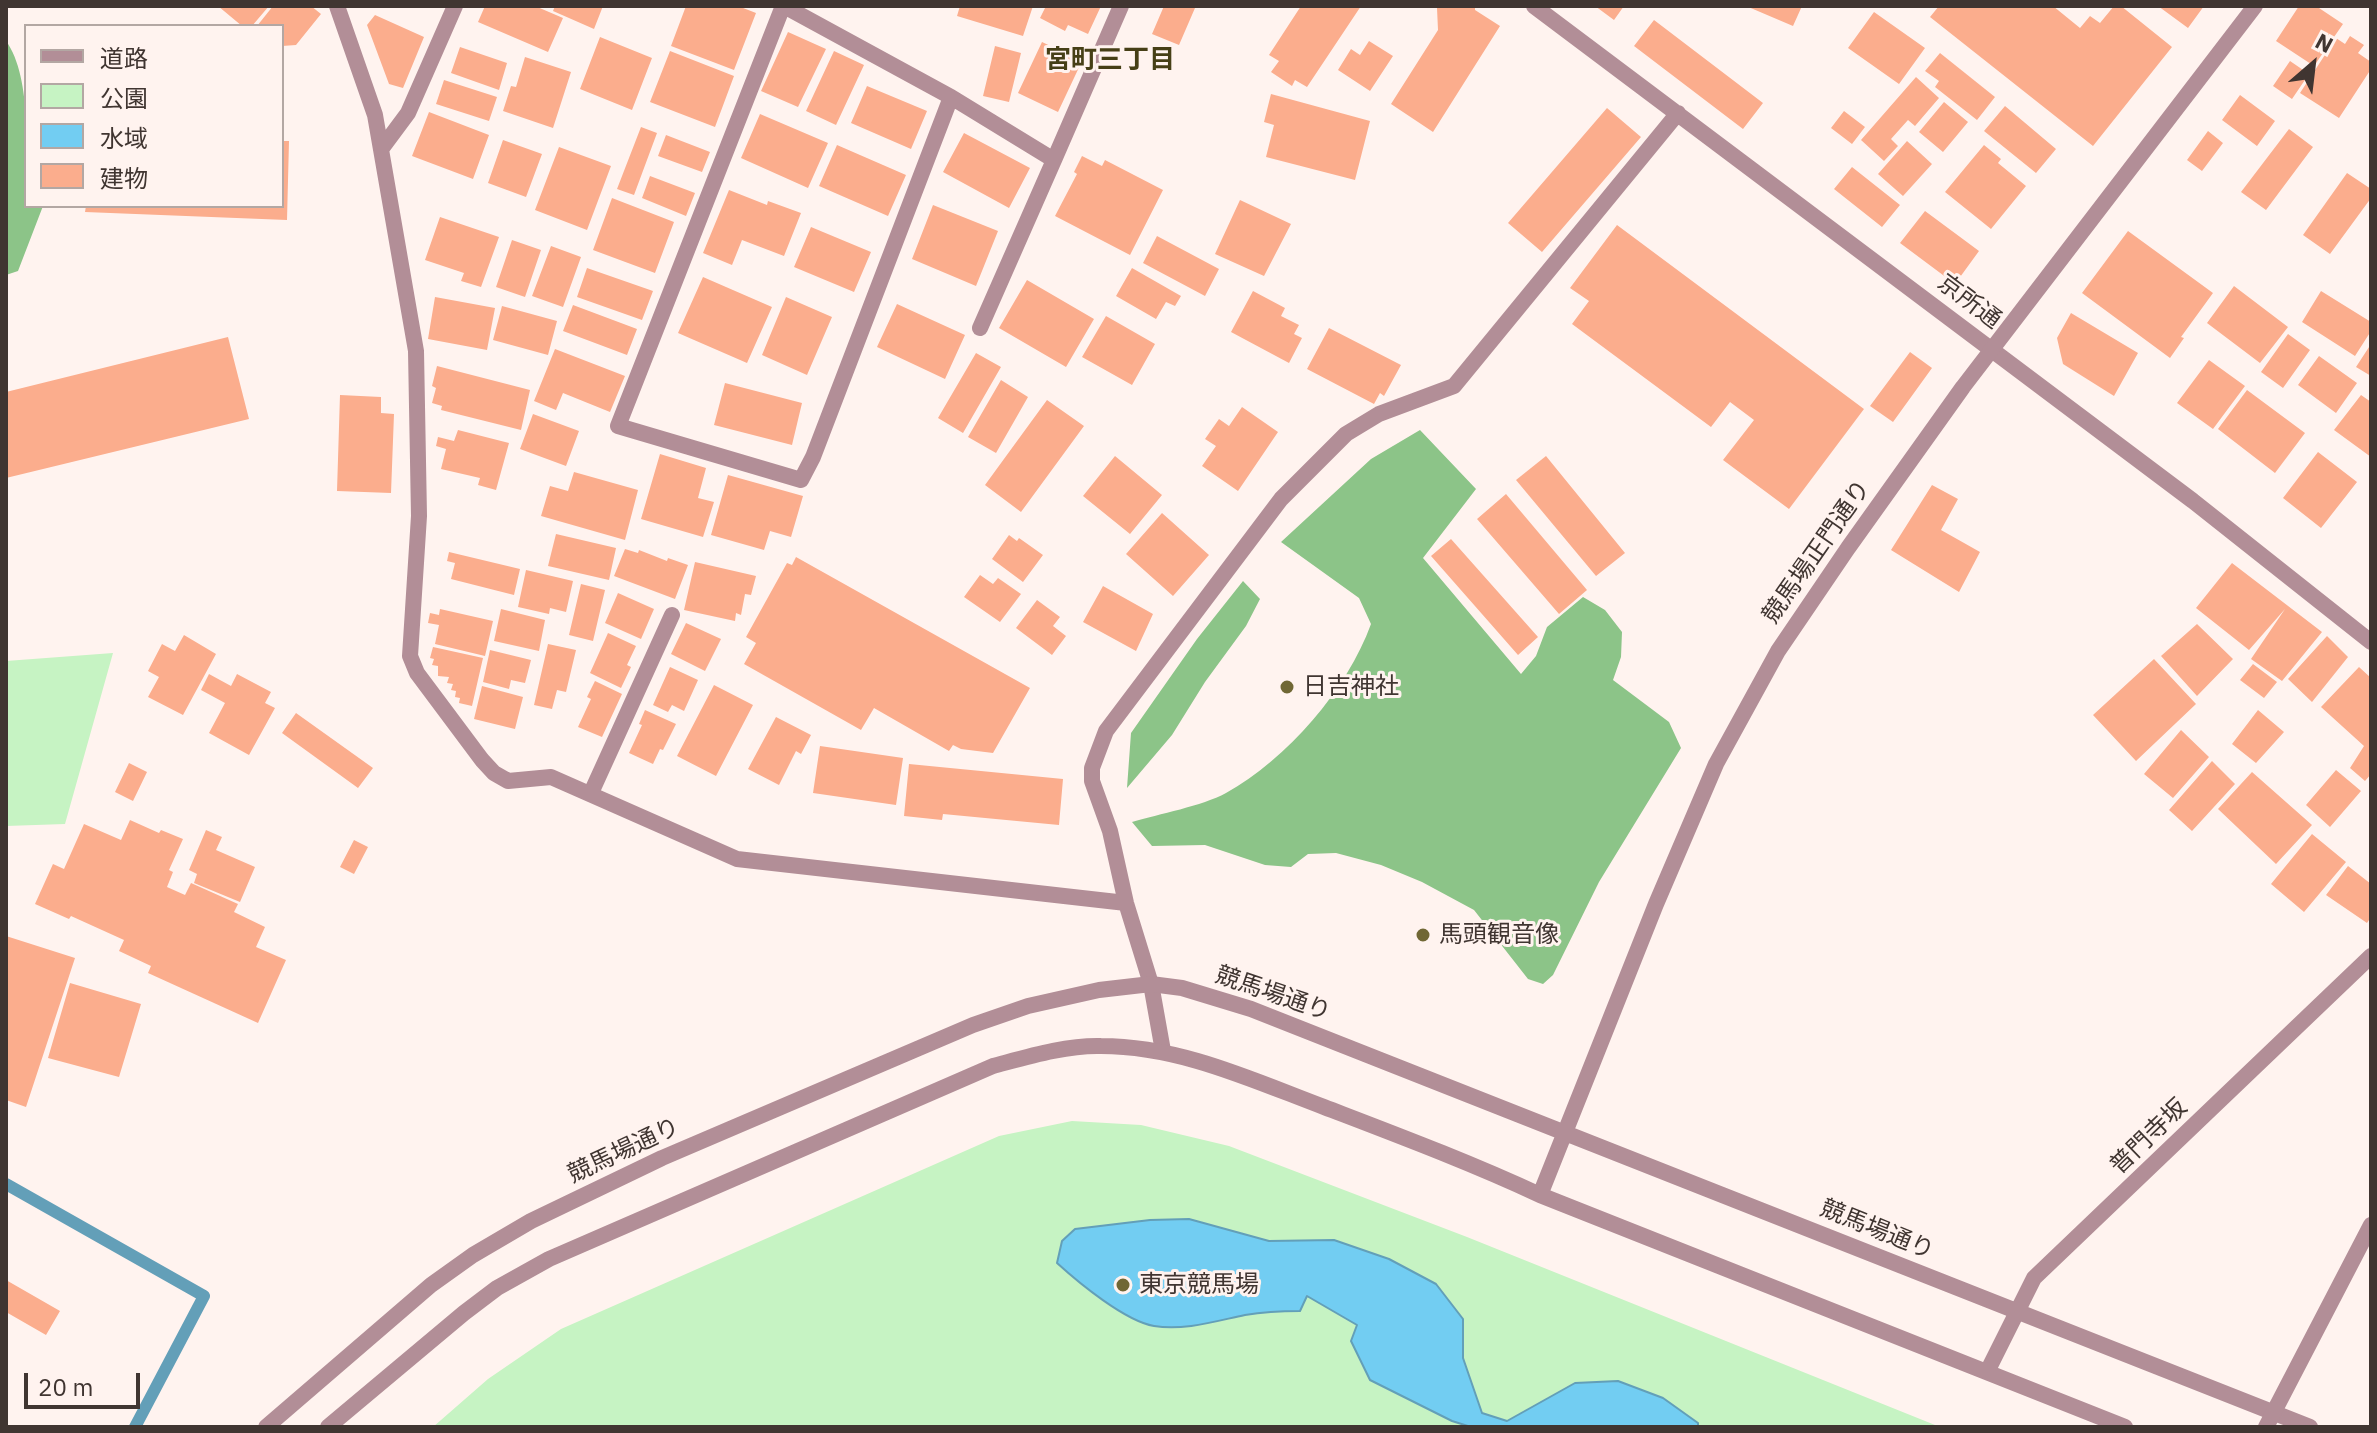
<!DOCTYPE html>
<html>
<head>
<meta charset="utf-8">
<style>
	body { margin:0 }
	#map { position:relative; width:2377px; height:1433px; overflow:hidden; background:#fff3ef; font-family:"IBM Plex Sans","Noto Sans JP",sans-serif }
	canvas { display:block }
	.frame { position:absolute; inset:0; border:8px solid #403531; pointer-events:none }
	.legend { position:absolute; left:24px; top:24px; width:260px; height:184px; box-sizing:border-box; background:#fff3ef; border:2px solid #b3a7a3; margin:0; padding:10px 14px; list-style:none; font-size:24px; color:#403531 }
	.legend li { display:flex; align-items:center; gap:16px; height:40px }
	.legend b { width:40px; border:2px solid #b3a7a3 }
	.north { position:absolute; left:2273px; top:24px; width:80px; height:80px; -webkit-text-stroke:6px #fff3ef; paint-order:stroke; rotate:28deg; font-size:22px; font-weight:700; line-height:32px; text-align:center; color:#403531 }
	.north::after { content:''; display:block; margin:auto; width:28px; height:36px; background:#403531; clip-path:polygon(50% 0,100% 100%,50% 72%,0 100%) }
	.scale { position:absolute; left:24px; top:1373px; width:116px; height:36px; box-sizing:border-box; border:4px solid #403531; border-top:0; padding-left:10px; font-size:24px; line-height:28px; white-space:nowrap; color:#403531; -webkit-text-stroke:6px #fff3ef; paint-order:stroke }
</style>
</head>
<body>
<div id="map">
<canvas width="2377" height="1433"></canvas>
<div class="frame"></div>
<ul class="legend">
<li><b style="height:10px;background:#b28e97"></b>道路</li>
<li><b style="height:22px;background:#c6f3c3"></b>公園</li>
<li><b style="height:22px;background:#72cdf2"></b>水域</li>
<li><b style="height:22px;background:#fbad8d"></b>建物</li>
</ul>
<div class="north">N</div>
<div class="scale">20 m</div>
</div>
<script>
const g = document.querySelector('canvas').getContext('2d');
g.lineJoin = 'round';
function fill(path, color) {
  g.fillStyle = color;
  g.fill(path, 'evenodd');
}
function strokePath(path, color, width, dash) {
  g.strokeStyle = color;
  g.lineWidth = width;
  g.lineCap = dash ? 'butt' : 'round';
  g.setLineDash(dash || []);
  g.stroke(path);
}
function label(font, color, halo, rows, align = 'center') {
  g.font = font + ' "IBM Plex Sans","Noto Sans JP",sans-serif';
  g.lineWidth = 6;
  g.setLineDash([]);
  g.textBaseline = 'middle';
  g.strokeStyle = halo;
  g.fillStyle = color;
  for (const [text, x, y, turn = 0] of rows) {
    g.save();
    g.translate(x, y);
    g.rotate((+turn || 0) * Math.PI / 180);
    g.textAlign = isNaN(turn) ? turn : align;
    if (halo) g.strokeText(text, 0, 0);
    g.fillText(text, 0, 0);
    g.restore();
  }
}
fill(new Path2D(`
	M113,653L65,824L6,826V661Z
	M1072,1121L1141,1125L1229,1146L1467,1237L1940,1427H433L488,1379L561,1329L999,1136Z`), '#c6f3c3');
fill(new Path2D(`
	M6,41C33,78 26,161 26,206H43L18,271L6,275Z
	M1420,430L1476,489L1423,558L1521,674L1536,656L1547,627L1583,597L1605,610L1622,632L1621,657L1613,680L1669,722L1681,748L1599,882L1553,975L1543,984L1528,979L1474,910L1422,882L1381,865L1336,853L1308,854L1291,867L1265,865L1205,845L1152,846L1132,822C1159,814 1202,806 1226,793C1287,759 1347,690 1371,624L1359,598L1281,542L1371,459Z
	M1243,581L1260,599L1246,626L1205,682L1172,735L1127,788L1131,733L1197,639Z`), '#8cc488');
const water = new Path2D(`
	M1189,1219L1269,1241L1334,1240L1389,1259L1436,1284L1463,1319V1358L1482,1413L1507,1421L1575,1383L1618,1381L1663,1398L1698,1423V1427H1471L1452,1421L1370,1380L1351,1341L1357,1325L1307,1296L1300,1311C1281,1311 1263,1312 1245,1315C1216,1321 1184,1331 1154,1326C1125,1321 1079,1283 1057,1263L1062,1241L1075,1229L1150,1220Z`);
fill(water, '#72cdf2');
strokePath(water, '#639fb8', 2);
strokePath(new Path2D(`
	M6,1184L204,1296L135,1427`), '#639fb8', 12);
fill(new Path2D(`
	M218,6H269L252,26H242Z
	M273,6H311L321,14L296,45L282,46V26H257Z
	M485,6H535L563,18L548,52L478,22Z
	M555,6H603L594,29L553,11Z
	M686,6H738L756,13L734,70L671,46Z
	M960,6H1033L1023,36L957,16Z
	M1046,6H1101L1088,34L1068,25L1065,31L1040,18Z
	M1164,6L1195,8L1179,45L1152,34Z
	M1301,6H1361L1307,87L1295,80L1292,86L1271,72L1279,61L1269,55Z
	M1453,6H1475V10L1500,26L1433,132L1391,104L1438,30L1437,8Z
	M1595,6H1624L1614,20Z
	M1746,6H1802L1793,26Z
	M1939,6H2053L2080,28L2090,16L2100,23L2114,6H2121L2172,47L2093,146L1930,17Z
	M2158,6H2204L2188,28Z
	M2299,6H2316L2343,24L2314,66L2276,41Z
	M1874,12L1925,48L1899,84L1848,48Z
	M375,15L424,37L403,88L389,84L367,25Z
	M1654,20L1763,103L1743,129L1634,46Z
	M788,32L826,49L798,107L761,91Z
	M2350,36L2364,45L2358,53L2371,62V69L2339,118L2300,93L2336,38L2345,44Z
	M600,37L652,58L632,110L580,89Z
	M1369,41L1393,56L1370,91L1338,70L1351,49L1360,55Z
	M1042,42L1082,61L1058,112L1018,93Z
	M995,46L1021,53L1009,102L983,96Z
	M460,47L507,63L499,90L451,73Z
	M670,51L734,76L715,127L650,102Z
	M834,51L864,65L836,125L806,111Z
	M1940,53L1995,97L1977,120L1935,87L1939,81L1925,71Z
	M525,57L571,72L553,128L503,111L511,86L516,87Z
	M2290,61L2309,74L2292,99L2273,86Z
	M1916,77L1939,98L1915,126L1908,120L1891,139L1898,146L1884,161L1861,140Z
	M444,80L497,97L489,121L436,104Z
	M867,86L927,111L911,149L851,123Z
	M1271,94L1370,121L1355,180L1266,157L1274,125L1264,122Z
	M2240,95L2275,121L2257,146L2222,120Z
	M1944,102L1968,122L1943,152L1919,132Z
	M2005,106L2056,149L2036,173L1984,131Z
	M1607,108L1641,137L1542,252L1508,223Z
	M1844,111L1865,127L1852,144L1831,128Z
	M429,112L489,135L473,179L412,156Z
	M760,114L828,143L808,188L741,158Z
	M641,127L657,133L634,195L617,189Z
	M2289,129L2313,147L2266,210L2241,192Z
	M2208,131L2223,143L2202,171L2187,160Z
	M964,133L1030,168L1009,208L943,172Z
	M666,135L710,152L702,172L658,156Z
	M503,140L542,154L526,197L488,183Z
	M282,141H289L287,220L85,212L86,206H282Z
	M1907,141L1932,164L1903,196L1878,174Z
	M837,145L906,175L888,216L819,186Z
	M1984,145L2001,159L1998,163L2026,186L1991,229L1945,192Z
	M559,147L611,166L587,230L535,210Z
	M1082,156L1102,166L1105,160L1163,190L1130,255L1055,216L1077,174L1074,172Z
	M1852,167L1900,205L1882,227L1834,189Z
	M2347,173L2371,189V198L2330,254L2303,235Z
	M650,176L695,193L686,216L642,198Z
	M729,190L767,205L768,201L801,213L784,256L742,240L732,265L703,253Z
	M612,198L674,222L655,273L593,250Z
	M1240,200L1291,224L1264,276L1215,254Z
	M933,205L998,231L976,286L912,259Z
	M1925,211L1979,251L1955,284L1900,243Z
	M440,217L499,237L481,287L461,281L464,273L425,260Z
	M1617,225L1864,409L1789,509L1723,460L1754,420L1730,402L1711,427L1572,324L1589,301L1570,288Z
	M811,227L871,252L854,292L794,267Z
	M2128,231L2213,293L2181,337L2184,338L2170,358L2082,293Z
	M1157,236L1219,269L1205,296L1143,263Z
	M512,240L541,250L525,297L496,287Z
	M551,246L581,257L563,307L532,296Z
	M587,268L653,291L642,320L577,297Z
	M1132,268L1181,296L1175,306L1166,302L1156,319L1116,296Z
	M703,277L772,307L747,363L678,333Z
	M1027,280L1094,319L1066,367L999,328Z
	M2234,286L2288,327L2260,363L2207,323Z
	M1253,291L1285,308L1281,316L1299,325L1294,334L1302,338L1289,363L1231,332Z
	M2321,291L2371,322V331L2355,356L2302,322Z
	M435,297L495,308L487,350L428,339Z
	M786,297L832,317L807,375L762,355Z
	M897,304L965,335L945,379L877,347Z
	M573,305L637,329L627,355L563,331Z
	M502,306L557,321L548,355L493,340Z
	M2071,313L2138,353L2114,396L2063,364L2057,338Z
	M1106,316L1155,344L1132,385L1082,357Z
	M1329,328L1401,365L1384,396L1380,393L1374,404L1307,369Z
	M2288,334L2310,350L2283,388L2261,372Z
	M228,337L249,419L6,478V392Z
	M2371,344V376L2356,367Z
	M555,349L625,376L610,412L563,393L556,410L534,401Z
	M1910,352L1932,368L1893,422L1870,406Z
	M976,353L1001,367L963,433L938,418Z
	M2319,356L2357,383L2336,413L2298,385Z
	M2209,360L2245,386L2213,429L2177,403Z
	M437,366L530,390L521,430L441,410L442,406L432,403L436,388L432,386Z
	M1001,380L1028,397L996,453L968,437Z
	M725,383L802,403L792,445L714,425Z
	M2247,390L2305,433L2275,473L2218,429Z
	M340,395L381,397V413L394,414L391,493L337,491Z
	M2361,395L2371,402V457L2334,430Z
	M1047,400L1084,426L1021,512L985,485Z
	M1242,407L1278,432L1238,491L1202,466L1216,446L1205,439L1219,419L1229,426Z
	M533,414L579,431L566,466L520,449Z
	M458,430L509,443L496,490L478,485L480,478L441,469L446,449L436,446L438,437L454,441Z
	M2318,452L2357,482L2321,528L2283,498Z
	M660,454L706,468L698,498L714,502L703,537L641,519Z
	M1115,456L1162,495L1130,534L1083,496Z
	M1546,456L1625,553L1596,576L1516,480Z
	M574,472L638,490L625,540L541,516L550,486L568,491Z
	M728,475L803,496L791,537L770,531L764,550L711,535Z
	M1932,485L1958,499L1941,530L1980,552L1959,592L1891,550Z
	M1506,494L1587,590L1559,614L1477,519Z
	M1162,513L1209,555L1173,596L1126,554Z
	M556,534L616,548L609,580L548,566Z
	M1009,535L1017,541L1019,538L1043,555L1023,582L992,559Z
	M1451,539L1538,637L1518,655L1431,556Z
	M625,549L638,553L639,550L667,561L668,558L688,565L675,599L614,576Z
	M449,552L520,569L514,595L451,579L455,563L447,561Z
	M796,557L1030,688L993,753L961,749L953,745L949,751L874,708L861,730L744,664L756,643L746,637L787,563L792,565Z
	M695,562L756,576L751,595L745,594L741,615L736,613L735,621L684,610Z
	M2232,563L2322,632L2282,681L2251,659L2285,609L2249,650L2196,608Z
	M526,570L573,581L566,612L550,608L549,614L518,607Z
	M980,575L993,584L998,578L1021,594L1000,622L964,597Z
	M581,584L605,590L593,641L569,635Z
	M1103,586L1153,614L1136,651L1083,622Z
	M618,593L654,609L641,639L605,623Z
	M1037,600L1060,617L1053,626L1066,636L1052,655L1016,628Z
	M440,609L493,621L485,656L435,644L439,625L428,623L430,613L439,615Z
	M501,609L545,620L539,651L494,641Z
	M686,623L721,639L705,671L671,654Z
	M2197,624L2233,659L2197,696L2161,656Z
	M608,633L636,646L627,665L631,667L621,688L590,673Z
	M184,635L216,654L183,715L148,697L159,677L148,671L162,644L175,651Z
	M2327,636L2348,657L2312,702L2288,679Z
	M548,644L576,650L566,692L557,690L552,709L534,705Z
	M433,647L483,658L472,706L459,703L460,698L455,697L456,691L451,690L453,684L447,683L449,677L438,676V666L432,665L434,659L430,658Z
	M490,650L531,660L525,683L511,680L509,689L483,682Z
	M2154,659L2196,704L2136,761L2093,715Z
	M2253,664L2277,682L2264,698L2240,680Z
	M670,667L698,680L684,711L672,705L668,712L653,705Z
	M2359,667L2371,678V774L2365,781L2350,768L2364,746L2321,707Z
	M209,674L231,686L237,674L271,692L265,703L275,708L249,755L209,733L225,703L201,690Z
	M595,681L622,694L602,737L578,727L591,699L587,697Z
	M714,685L753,705L716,776L677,756Z
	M482,686L523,697L515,729L474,719Z
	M645,710L676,724L663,750L660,749L653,764L629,753L642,725L639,724Z
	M2258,710L2284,732L2256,763L2232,744Z
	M296,713L373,768L358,788L282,733Z
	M776,717L811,735L801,754L796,751L779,785L748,769Z
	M2181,730L2209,757L2173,798L2144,774Z
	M820,746L903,758L896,805L813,793Z
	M2212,761L2235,784L2192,831L2169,810Z
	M129,763L147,772L133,801L115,792Z
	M909,764L1063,779L1059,825L943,814L942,820L904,816Z
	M2336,770L2361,791L2330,827L2306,805Z
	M2252,772L2312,825L2276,864L2218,809Z
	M130,820L159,833L161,830L183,839L169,870L173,872L167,887L185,895L191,883L238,904L234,912L265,927L256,947L286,960L258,1023L148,973L151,966L119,951L124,940L71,916L69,919L35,904L53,864L64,869L84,824L121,840Z
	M206,830L222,837L216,850L255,867L240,902L194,883L197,874L189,870Z
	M2312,834L2346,862L2304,912L2271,884Z
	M354,840L368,847L354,874L340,867Z
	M2348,866L2371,884V917L2367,923L2326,895Z
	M6,936L75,958L26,1107L6,1100Z
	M70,983L141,1004L119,1077L48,1058Z
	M6,1280L60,1311L46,1335L6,1312Z`), '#fbad8d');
strokePath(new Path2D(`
	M337,6L375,115L416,351L419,516L410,656L417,673L482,760L494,773L508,781L551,777L737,859L1126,903
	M783,6L618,426L801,480L813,457L951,97
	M784,6L951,97L1054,160L1121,6
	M1534,6L2193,501L2371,642
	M382,148L408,113L455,6
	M980,328L1054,160
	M591,793L672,615
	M1163,1051L1151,984L1126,903L1110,831L1092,781V768L1106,731L1281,499L1346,434L1379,414L1454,386L1678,113`), '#b28e97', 16);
strokePath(new Path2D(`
	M1540,1195L1656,904L1716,764L1778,651L1848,548L1963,387L2255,6
	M1987,1372L2034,1278L2371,956
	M266,1427L431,1285L473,1255L531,1221L662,1158L973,1025L1028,1006L1099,990L1151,984L1182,988L1251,1009L2310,1427
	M328,1427L464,1313L497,1288L549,1259L993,1066C1027,1057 1066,1045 1101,1046C1180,1046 1252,1080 1324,1107C1397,1135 1469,1162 1540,1195L2125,1427`), '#b28e97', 16);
strokePath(new Path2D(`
	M2266,1427L2371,1225`), '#b28e97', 16);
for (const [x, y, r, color] of [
	[1287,687,8,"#706734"],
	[1423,935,8,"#706734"],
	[1123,1285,8,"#706734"]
]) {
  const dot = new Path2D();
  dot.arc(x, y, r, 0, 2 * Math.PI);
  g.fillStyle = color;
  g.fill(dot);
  strokePath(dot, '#fff3ef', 3);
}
label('24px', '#403531', '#fff3ef', [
	["京所通",1969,302,37],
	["競馬場正門通り",1817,552,-55],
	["競馬場通り",1273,994,19],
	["普門寺坂",2149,1137,-44],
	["競馬場通り",624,1151,-25],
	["競馬場通り",1877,1230,22]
]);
label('24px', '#403531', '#fff3ef', [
	["日吉神社",1303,687],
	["馬頭観音像",1439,935],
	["東京競馬場",1139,1285]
], 'left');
label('bold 26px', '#463f16', '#fff3ef', [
	["宮町三丁目",1110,60]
]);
</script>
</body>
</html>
